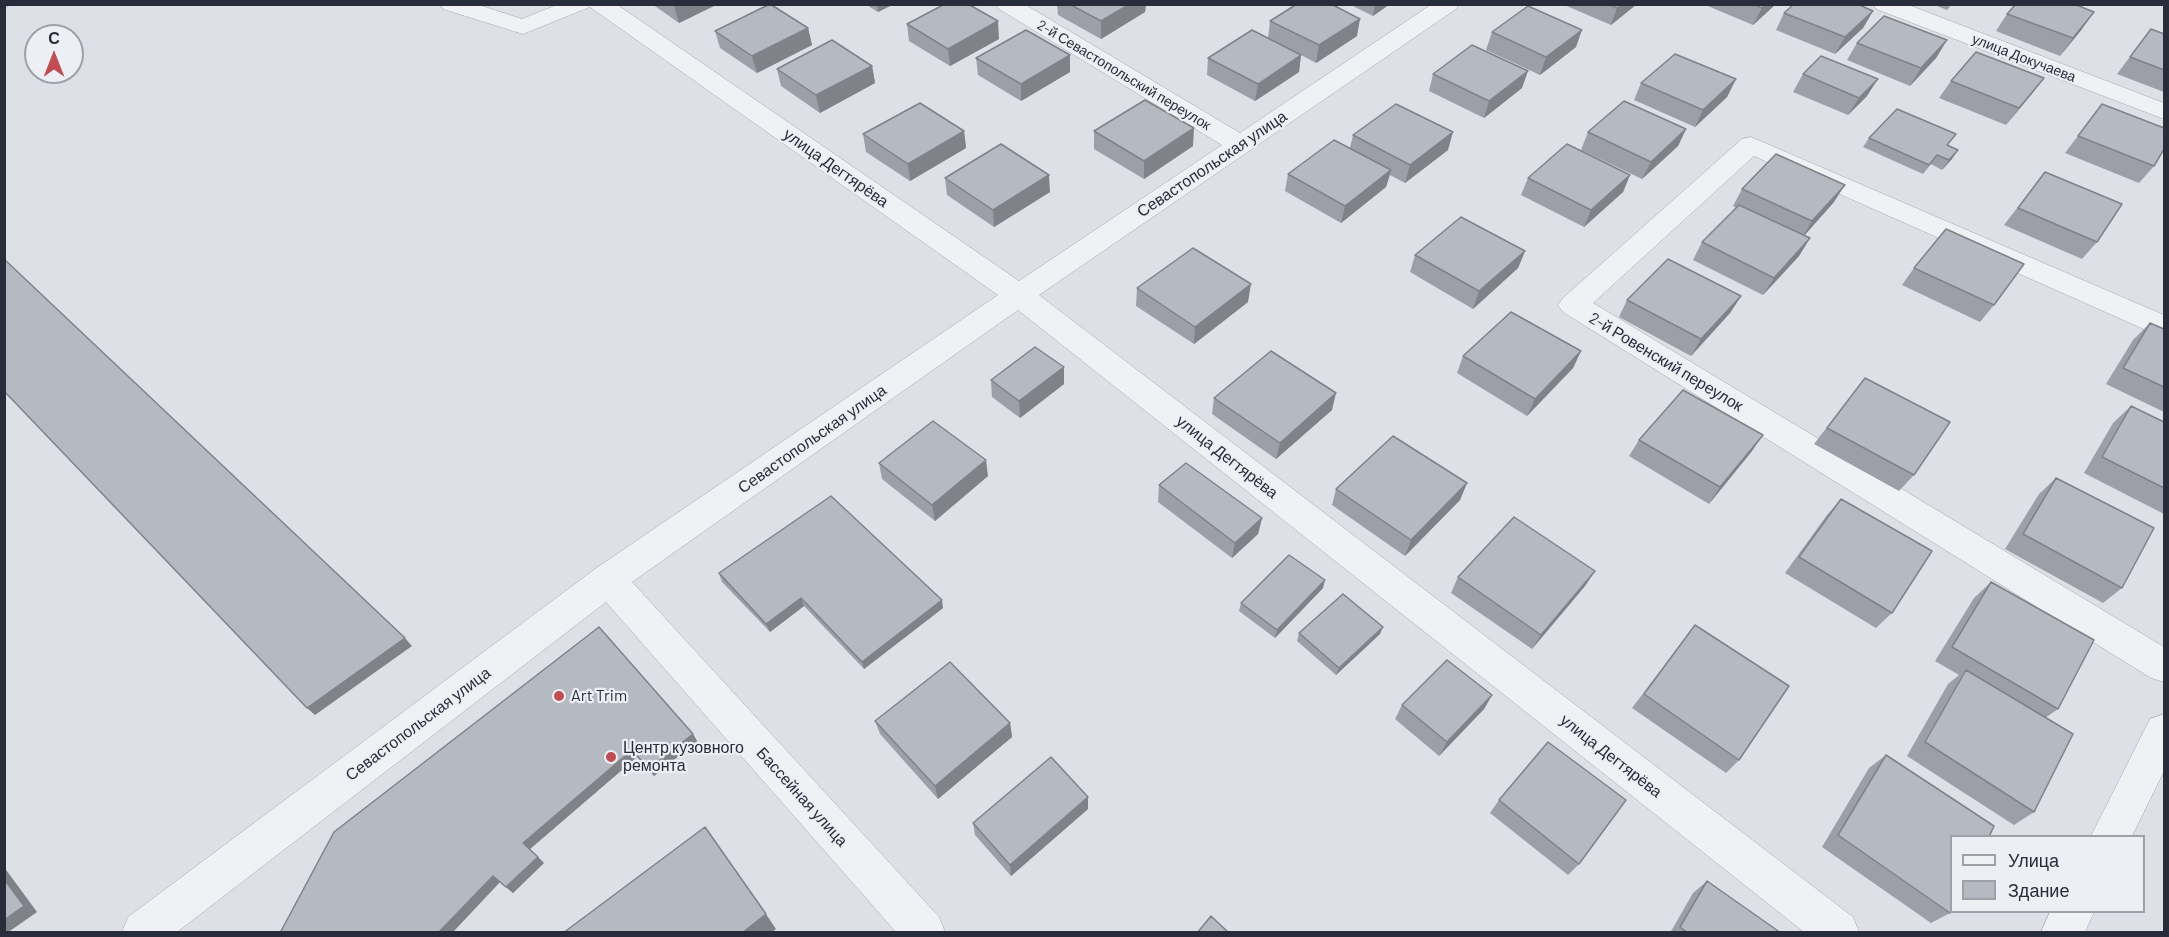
<!DOCTYPE html>
<html>
<head>
<meta charset="utf-8">
<style>
	body { margin:0 }
	#map { position:relative; width:2169px; height:937px; overflow:hidden; background:#dde0e6; font-family:Barlow,sans-serif }
	canvas { display:block }
	.frame { position:absolute; inset:0; border:6px solid #282d3b; pointer-events:none }
	.legend { position:absolute; left:1950px; top:835px; width:195px; height:78px; box-sizing:border-box; background:#edeff4; border:2px solid #9ea1aa; margin:0; padding:8px 10px; list-style:none; font-size:18px; color:#282d3b }
	.legend li { display:flex; align-items:center; gap:12px; height:30px }
	.legend b { width:30px; border:2px solid #9ea1aa }
	.north { position:absolute; left:24px; top:24px; width:60px; height:60px; box-sizing:border-box; background:#edeff4; border:2px solid #9ea1aa; border-radius:50%; rotate:0deg; font-size:16px; font-weight:700; line-height:24px; text-align:center; color:#282d3b }
	.north::after { content:''; display:block; margin:auto; width:21px; height:27px; background:#c04d54; clip-path:polygon(50% 0,100% 100%,50% 72%,0 100%) }
</style>
</head>
<body>
<div id="map">
<canvas width="2169" height="937"></canvas>
<div class="frame"></div>
<ul class="legend">
<li><b style="height:8px;background:#f0f1f4"></b>Улица</li>
<li><b style="height:16px;background:#b5b9c2"></b>Здание</li>
</ul>
<div class="north">С</div>
</div>
<script>
const g = document.querySelector('canvas').getContext('2d');
g.lineJoin = 'round';
function strokePath(path, color, width, dash) {
  g.strokeStyle = color;
  g.lineWidth = width;
  g.lineCap = dash ? 'butt' : 'round';
  g.setLineDash(dash || []);
  g.stroke(path);
}
function fill(path, color) {
  g.fillStyle = color;
  g.fill(path, 'evenodd');
}
function label(font, color, halo, rows, align = 'center') {
  g.font = font + ' Barlow,sans-serif';
  g.lineWidth = 4.5;
  g.setLineDash([]);
  g.textBaseline = 'middle';
  g.strokeStyle = halo;
  g.fillStyle = color;
  for (const [text, x, y, turn = 0] of rows) {
    g.save();
    g.translate(x, y);
    g.rotate((+turn || 0) * Math.PI / 180);
    g.textAlign = isNaN(turn) ? turn : align;
    if (halo) g.strokeText(text, 0, 0);
    g.fillText(text, 0, 0);
    g.restore();
  }
}
const minor = new Path2D(`
	M440,4H476L522,19L559,4H616L1019,281L1222,145L999,9L996,4H1024L1240,133L1432,4H1459L1456,9L1039,295L1853,917L1859,932H1804L1018,310L632,582L939,917L945,932H896L606,602L177,932H122L128,917L595,569L998,295L590,7L523,34L443,9Z
	M1873,4H1906L2164,103V119L1876,9Z
	M1751,137L2164,315V338L1754,156L1593,303L2164,647V682L2151,678L1563,312L1558,305L1563,298L1742,139Z
	M2164,714V771L2132,836H2091L2150,719Z
	M2050,912H2094L2085,932H2041Z`);
strokePath(minor, '#a3a7af', 1);
fill(minor, '#f0f1f4');
const rail = new Path2D(`
	M4,6L7,4`);
strokePath(rail, '#787f8e', 5);
strokePath(rail, '#edeff4', 4, [10]);
fill(new Path2D(`
	M652,4H718L679,23Z
	M865,4H894L878,12Z
	M1057,4H1146L1145,12L1101,39L1058,15Z
	M1349,4H1390L1373,16Z
	M1562,4H1637L1611,25Z
	M1703,4H1776L1753,25Z
	M1932,4H1952L1947,10Z
	M1873,11L1863,28L1835,54L1776,30L1784,13Z
	M2007,14L2082,29L2060,56L1996,31Z
	M1270,21L1357,36L1316,63L1301,55L1299,72L1255,101L1207,75L1208,58L1268,38Z
	M907,24L999,39L950,66L909,41Z
	M808,28L812,45L757,73L720,48L715,31Z
	M2151,29L2164,34V92L2117,74Z
	M1492,32L1576,47L1540,75L1486,50Z
	M1947,40L1936,58L1910,86L1847,60L1857,43Z
	M1070,55V72L1021,101L978,75L976,58Z
	M872,66L875,83L820,113L781,86L777,69Z
	M1433,74L1522,88L1484,118L1429,91Z
	M1803,74L1867,96L1848,115L1793,92Z
	M2044,78L2006,125L1939,98L1951,81Z
	M1736,79L1727,97L1695,127L1634,100L1641,83Z
	M2102,104L2154,166L2139,183L2065,153Z
	M1686,129L1678,146L1642,179L1581,150L1588,132Z
	M964,131L966,148L910,181L866,152L863,134Z
	M1094,131L1193,146L1144,179L1094,149Z
	M1353,135L1448,150L1405,183L1390,175L1386,187L1341,223L1285,191L1288,174L1350,148Z
	M1869,138L1948,146L1952,159L1942,170L1931,164L1923,174L1863,147Z
	M2045,172L2097,242L2082,259L2004,225Z
	M1630,175L1623,192L1584,227L1521,195L1528,178Z
	M945,178L1050,192L994,227L947,195Z
	M1742,189L1834,202L1804,236L1810,238L1799,256L1763,295L1693,260L1702,242L1736,208L1733,206Z
	M1525,251L1518,268L1473,309L1410,272L1415,255Z
	M1914,268L1994,305L1980,322L1902,285Z
	M1137,288L1248,302L1194,344L1136,306Z
	M1741,296L1730,313L1691,356L1619,317L1627,300Z
	M2150,323L2164,329V412L2106,384L2133,340Z
	M1581,351L1573,368L1527,416L1457,373L1463,356Z
	M1064,367V384L1020,418L992,397L991,380Z
	M1865,378L1914,475L1899,491L1814,444Z
	M1214,398L1332,410L1276,459L1212,414Z
	M2131,406L2164,422V514L2084,473L2113,423Z
	M1639,440L1752,451L1709,504L1629,456Z
	M879,463L988,476L935,521L882,479Z
	M2056,478L2122,588L2103,603L2005,549L2039,494Z
	M1467,483L1460,500L1405,556L1332,505L1336,489Z
	M1159,485L1262,518L1258,534L1232,558L1158,502Z
	M1841,499L1892,613L1876,628L1785,573L1827,515Z
	M1595,571L1585,586L1532,649L1451,593L1458,577Z
	M719,573L943,608L864,669L804,606L770,632L722,582Z
	M1991,582L2058,709L2045,718L2034,812L2014,825L1907,756L1948,684L1959,675L1935,661L1974,598Z
	M1323,588L1275,638L1239,611L1241,603Z
	M1695,625L1739,760L1726,773L1632,708Z
	M1299,633L1380,634L1336,675L1297,641Z
	M1492,695L1484,709L1439,756L1395,719L1402,705Z
	M875,721L1010,723L1012,737L938,799L880,734Z
	M693,734L697,741L654,776L637,757L530,849L544,863L513,893L500,882L452,933H280L334,832Z
	M1886,755L1950,913L1931,923L1822,847L1869,768Z
	M1499,800L1579,864L1568,875L1490,813Z
	M1088,809L1011,876L975,835L973,823Z
	M1707,881L1781,933H1670L1693,893Z`), '#9c9fa7');
fill(new Path2D(`
	M676,4H718L679,23L674,6Z
	M877,4H894L878,12Z
	M1130,4H1146L1145,12L1101,39V21Z
	M1375,4H1390L1373,16Z
	M1622,4H1637L1611,25L1617,8Z
	M1765,4H1776L1753,25L1762,8Z
	M1873,11L1863,28L1835,54L1845,37Z
	M2094,12L2082,29L2060,56L2073,38Z
	M1360,19L1357,36L1316,63L1319,45Z
	M998,21L999,39L950,66L948,49Z
	M808,28L812,45L757,73L752,56Z
	M1582,30L1576,47L1540,75L1546,57Z
	M1947,40L1936,58L1910,86L1921,68Z
	M1070,55V72L1021,101V84Z
	M1301,55L1299,72L1255,101L1258,84Z
	M872,66L875,83L820,113L816,95Z
	M1528,71L1522,88L1484,118L1489,101Z
	M2044,78L2031,95L2006,125L2019,108Z
	M1736,79L1727,97L1695,127L1703,110Z
	M1878,79L1867,96L1848,115L1859,98Z
	M1194,128L1193,146L1144,179V161Z
	M1686,129L1678,146L1642,179L1651,162Z
	M964,131L966,148L910,181L908,164Z
	M1453,132L1448,150L1405,183L1410,165Z
	M1958,150L1952,159L1942,170L1949,160Z
	M1391,170L1386,187L1341,223L1345,206Z
	M1049,175L1050,192L994,227L993,210Z
	M1630,175L1623,192L1584,227L1591,210Z
	M1845,185L1834,202L1801,239L1812,221Z
	M1810,238L1799,256L1763,295L1774,278Z
	M1525,251L1518,268L1473,309L1479,291Z
	M1251,284L1248,302L1194,344L1195,327Z
	M1741,296L1730,313L1691,356L1701,339Z
	M1581,351L1573,368L1527,416L1535,399Z
	M1064,367V384L1020,418L1019,401Z
	M1336,393L1332,410L1276,459L1280,443Z
	M1763,435L1752,451L1709,504L1720,487Z
	M986,460L988,476L935,521L932,505Z
	M1467,483L1460,500L1405,556L1411,540Z
	M1262,518L1258,534L1232,558L1235,543Z
	M1595,571L1585,586L1532,649L1541,635Z
	M1325,580L1323,588L1275,638L1277,630Z
	M801,598L804,606L770,632L766,624Z
	M942,600L943,608L864,669L862,662Z
	M1383,627L1380,634L1336,675L1339,668Z
	M405,638L412,646L315,715L307,708Z
	M1492,695L1484,709L1439,756L1447,742Z
	M1010,723L1012,737L938,799L935,786Z
	M693,734L697,741L654,776L649,769Z
	M632,750L637,757L530,849L523,843Z
	M1088,797V809L1011,876L1010,865Z
	M538,857L544,863L513,893L506,887Z
	M4,867L37,912L7,933H4Z
	M493,876L500,882L452,933H438Z
	M766,914L776,929L771,933H742Z`), '#7f8288');
const building = new Path2D(`
	M770,4L808,28L752,56L715,31Z
	M945,4H968L998,21L948,49L907,24Z
	M1069,4H1130L1101,21Z
	M1297,4H1331L1360,19L1319,45L1270,21Z
	M1608,4H1622L1617,8Z
	M1753,4H1765L1762,8Z
	M1794,4H1857L1873,11L1845,37L1784,13Z
	M2016,4H2074L2094,12L2073,38L2007,14Z
	M1528,6L1582,30L1546,57L1492,32Z
	M1884,16L1947,40L1921,68L1857,43Z
	M2151,29L2164,34V70L2130,57Z
	M1026,30L1070,55L1021,84L976,58Z
	M1252,30L1301,55L1258,84L1208,58Z
	M832,40L872,66L816,95L777,69Z
	M1472,45L1528,71L1489,101L1433,74Z
	M1976,52L2044,78L2019,108L1951,81Z
	M1675,54L1736,79L1703,110L1641,83Z
	M1821,56L1878,79L1859,98L1803,74Z
	M1145,100L1194,128L1144,161L1094,131Z
	M1624,101L1686,129L1651,162L1588,132Z
	M920,103L964,131L908,164L863,134Z
	M1396,104L1453,132L1410,165L1353,135Z
	M2102,104L2164,128V149L2154,166L2078,136Z
	M1897,109L1956,134L1947,145L1958,150L1949,160L1937,155L1929,165L1869,138Z
	M1334,140L1391,170L1345,206L1288,174Z
	M1001,144L1049,175L993,210L945,178Z
	M1567,144L1630,175L1591,210L1528,178Z
	M1776,154L1845,185L1812,221L1742,189Z
	M2045,172L2122,204L2097,242L2018,208Z
	M1739,205L1810,238L1774,278L1702,242Z
	M1461,217L1525,251L1479,291L1415,255Z
	M1946,229L2024,264L1994,305L1914,268Z
	M1193,248L1251,284L1195,327L1137,288Z
	M4,259L405,638L307,708L4,391Z
	M1668,259L1741,296L1701,339L1627,300Z
	M1511,312L1581,351L1535,399L1463,356Z
	M2150,323L2164,329V387L2123,368Z
	M1035,347L1064,367L1019,401L991,380Z
	M1271,351L1336,393L1280,443L1214,398Z
	M1865,378L1950,422L1914,475L1827,428Z
	M1683,390L1763,435L1720,487L1639,440Z
	M2131,406L2164,422V488L2102,457Z
	M933,421L986,460L932,505L879,463Z
	M1393,436L1467,483L1411,540L1336,489Z
	M1186,463L1262,518L1235,543L1159,485Z
	M2056,478L2154,528L2122,588L2023,534Z
	M831,496L942,600L862,662L801,598L766,624L719,573Z
	M1841,499L1932,551L1892,613L1799,557Z
	M1514,517L1595,571L1541,635L1458,577Z
	M1289,555L1325,580L1277,630L1241,603Z
	M1991,582L2094,640L2058,709L1952,647Z
	M1343,594L1383,627L1339,668L1299,633Z
	M1695,625L1789,686L1739,760L1644,694Z
	M599,627L693,734L649,769L632,750L523,843L538,857L506,887L493,876L438,933H280L334,832Z
	M1447,660L1492,695L1447,742L1402,705Z
	M950,662L1010,723L935,786L875,721Z
	M1966,670L2073,734L2034,812L1925,742Z
	M1548,742L1626,800L1579,864L1499,800Z
	M1886,755L1994,826L1989,837H1952V910L1950,913L1838,835Z
	M1051,757L1088,797L1010,865L973,823Z
	M705,827L766,914L742,933H563Z
	M4,879L24,906L4,920Z
	M1707,881L1781,933H1688L1680,927Z
	M1211,916L1229,933H1197Z`);
fill(building, '#b5b9c2');
strokePath(building, '#7f8288', 1.5);
for (const [x, y, r, color] of [
	[559,696,6,"#c04d54"],
	[611,757,6,"#c04d54"]
]) {
  const dot = new Path2D();
  dot.arc(x, y, r, 0, 2 * Math.PI);
  g.fillStyle = color;
  g.fill(dot);
  strokePath(dot, '#edeff4', 2);
}
label('14px', '#282d3b', '#edeff4', [
	["улица Докучаева",2024,58,21],
	["2-й Севастопольский переулок",1124,75,31]
]);
label('16px', '#282d3b', '#edeff4', [
	["Севастопольская улица",1212,164,-34],
	["улица Дегтярёва",836,168,35],
	["2-й Ровенский переулок",1666,362,31],
	["Севастопольская улица",812,439,-35],
	["улица Дегтярёва",1227,457,38],
	["Севастопольская улица",418,724,-37],
	["улица Дегтярёва",1611,756,38],
	["Бассейная улица",802,797,48]
]);
label('16px', '#282d3b', '#edeff4', [
	["Art Trim",571,696],
	["Центр кузовного",623,748],
	["ремонта",623,766]
], 'left');
</script>
</body>
</html>
